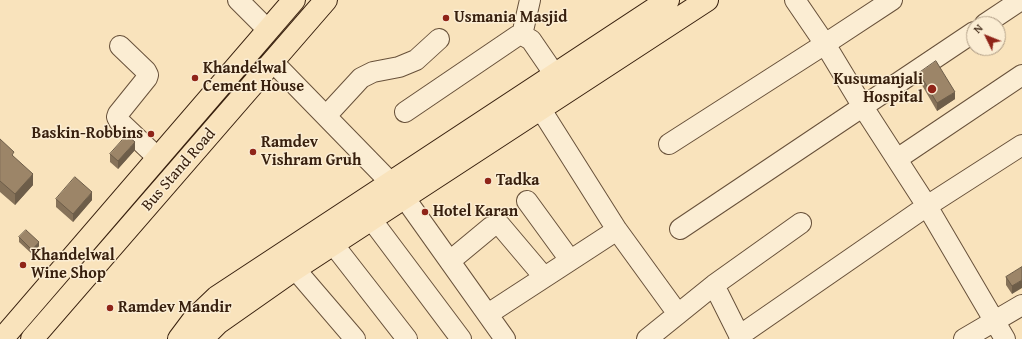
<!DOCTYPE html>
<html>
<head>
<meta charset="utf-8">
<style>
	body { margin:0 }
	#map { position:relative; width:1022px; height:339px; overflow:hidden; background:#f9e3bc; font-family:"Gentium Book Plus",serif }
	canvas { display:block }
	.north { position:absolute; left:966px; top:16px; width:40px; height:40px; box-sizing:border-box; background:#fbedd3; border:1px solid #ad9b84; border-radius:50%; rotate:313deg; font-size:11px; font-weight:700; line-height:16px; text-align:center; color:#38200e }
	.north::after { content:''; display:block; margin:auto; width:14px; height:18px; background:#8f2418; clip-path:polygon(50% 0,100% 100%,50% 72%,0 100%) }
</style>
</head>
<body>
<div id="map">
<canvas width="1022" height="339"></canvas>
<div class="north">N</div>
</div>
<script>
const g = document.querySelector('canvas').getContext('2d');
g.lineJoin = 'round';
function strokePath(path, color, width, dash) {
  g.strokeStyle = color;
  g.lineWidth = width;
  g.lineCap = dash ? 'butt' : 'round';
  g.setLineDash(dash || []);
  g.stroke(path);
}
function fill(path, color) {
  g.fillStyle = color;
  g.fill(path, 'evenodd');
}
function label(font, color, halo, rows, align = 'center') {
  g.font = font + ' "Gentium Book Plus",serif';
  g.lineWidth = 3;
  g.setLineDash([]);
  g.textBaseline = 'middle';
  g.strokeStyle = halo;
  g.fillStyle = color;
  for (const [text, x, y, turn = 0] of rows) {
    g.save();
    g.translate(x, y);
    g.rotate((+turn || 0) * Math.PI / 180);
    g.textAlign = isNaN(turn) ? turn : align;
    if (halo) g.strokeText(text, 0, 0);
    g.fillText(text, 0, 0);
    g.restore();
  }
}
const minor = new Path2D(`
	M238,0L268,30
	M795,0L825,44L863,107L927,206L1005,339
	M985,24L1021,0
	M522,35L530,0
	M120,46L146,71L148,75L147,78L118,114L117,117L119,121L158,158
	M273,62L391,183L404,197L505,339
	M540,108L617,230L678,314
	M405,112L517,36L522,35L531,40L555,75
	M326,116L361,78L373,72L399,67L416,60L439,39
	M669,144L825,44L892,0
	M897,159L1022,75
	M527,201L570,260
	M371,219L461,339
	M680,229L974,32
	M333,244L407,339
	M450,261L491,227L496,225H500L544,277
	M295,269L355,339
	M714,285L741,339
	M488,314L617,230
	M739,336L927,206L1022,145
	M647,339L714,285L801,223
	M964,339L1022,305`);
const major = new Path2D(`
	M2,339L294,0
	M32,339L326,0
	M179,339L194,319L217,297L668,0
	M202,339L218,323L295,269L707,0`);
strokePath(minor, '#68513a', 22);
strokePath(major, '#38200e', 24);
strokePath(minor, '#fbedd3', 20);
strokePath(major, '#f9e3bc', 22);
fill(new Path2D(`
	M919,73L955,99L937,111L919,80Z
	M0,139L14,157L33,185L15,205L0,192Z
	M135,150L118,169L110,162V154Z
	M56,199L92,200L73,222L56,207Z
	M19,237L39,246L32,254L19,242Z
	M1022,267L1012,294L1006,285V277Z`), '#867259');
fill(new Path2D(`
	M955,92V99L937,111V103Z
	M135,142V150L118,169V161Z
	M33,174V185L15,205V194Z
	M92,192V200L73,222V214Z
	M39,242V246L32,254V250Z
	M1022,280V288L1012,294V286Z`), '#6d5d49');
const building = new Path2D(`
	M936,61L955,92L937,103L919,73Z
	M127,135L135,142L118,161L110,154Z
	M0,139L14,152L12,155L33,174L15,194L0,181Z
	M75,177L92,192L73,214L56,199Z
	M26,230L39,242L32,250L19,237Z
	M1022,267V280L1012,286L1006,277Z`);
fill(building, '#9c8568');
strokePath(building, '#6d5d49', 1);
for (const [x, y, r, color] of [
	[446,18,4,"#8f2418"],
	[195,78,4,"#8f2418"],
	[932,89,5,"#8f2418"],
	[151,134,4,"#8f2418"],
	[253,152,4,"#8f2418"],
	[488,181,4,"#8f2418"],
	[425,212,4,"#8f2418"],
	[23,265,4,"#8f2418"],
	[110,308,4,"#8f2418"]
]) {
  const dot = new Path2D();
  dot.arc(x, y, r, 0, 2 * Math.PI);
  g.fillStyle = color;
  g.fill(dot);
  strokePath(dot, '#fbedd3', 1.5);
}
label('bold 16px', '#38200e', '#fbedd3', [
	["Usmania Masjid",454,18],
	["Khandelwal",203,69],
	["Cement House",203,87],
	["Kusumanjali",923,80,"right"],
	["Hospital",923,98,"right"],
	["Baskin-Robbins",143,134,"right"],
	["Ramdev",261,143],
	["Vishram Gruh",261,161],
	["Tadka",496,181],
	["Hotel Karan",433,212],
	["Khandelwal",31,256],
	["Wine Shop",31,274],
	["Ramdev Mandir",118,308]
], 'left');
label('16px', '#38200e', '#fbedd3', [
	["Bus Stand Road",179,170,-49]
]);
</script>
</body>
</html>
